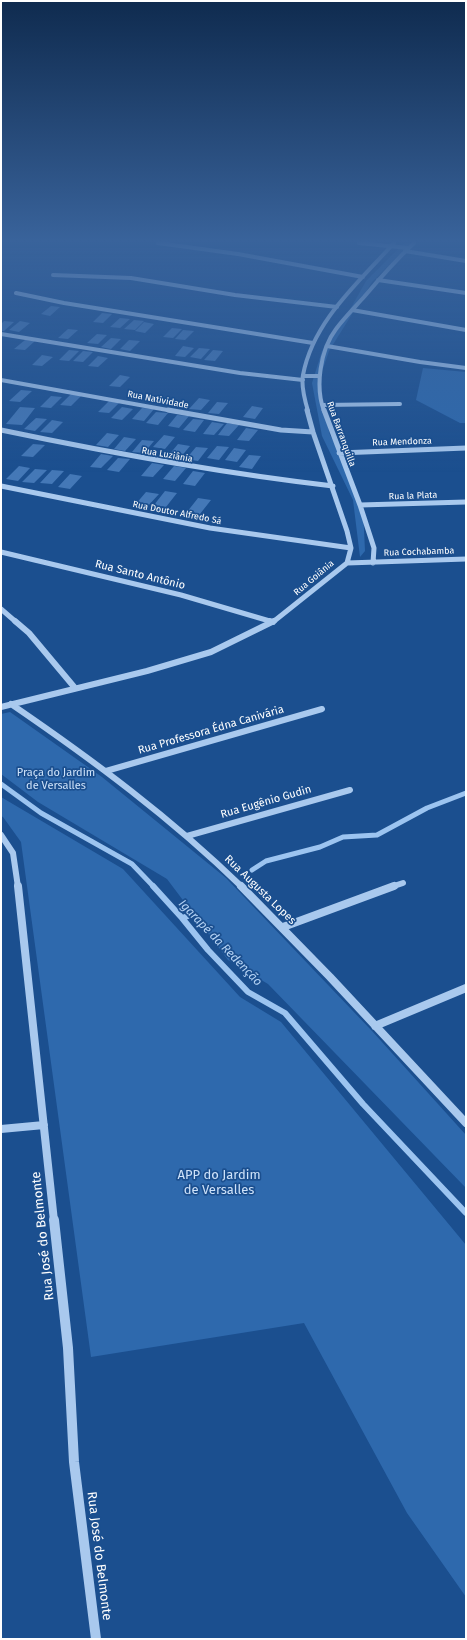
<!DOCTYPE html>
<html>
<head>
<meta charset="utf-8">
<style>
	body { margin:0 }
	#map { position:relative; width:467px; height:1640px; overflow:hidden; background:#1b4f8f; font-family:"Fira Sans",sans-serif }
	canvas { display:block }
	.frame { position:absolute; inset:0; border:2px solid #fff; pointer-events:none }
</style>
</head>
<body>
<div id="map">
<canvas width="467" height="1640"></canvas>
<div class="frame"></div>
</div>
<script>
const g = document.querySelector('canvas').getContext('2d');
g.lineJoin = 'round';
function fill(path, color) {
  g.fillStyle = color;
  g.fill(path, 'evenodd');
}
function strokePath(path, color, width, dash) {
  g.strokeStyle = color;
  g.lineWidth = width;
  g.lineCap = dash ? 'butt' : 'round';
  g.setLineDash(dash || []);
  g.stroke(path);
}
function label(font, color, halo, rows, align = 'center') {
  g.font = font + ' "Fira Sans",sans-serif';
  g.lineWidth = 3.5;
  g.setLineDash([]);
  g.textBaseline = 'middle';
  g.strokeStyle = halo;
  g.fillStyle = color;
  for (const [text, x, y, turn = 0] of rows) {
    g.save();
    g.translate(x, y);
    g.rotate((+turn || 0) * Math.PI / 180);
    g.textAlign = isNaN(turn) ? turn : align;
    if (halo) g.strokeText(text, 0, 0);
    g.fillText(text, 0, 0);
    g.restore();
  }
}
fill(new Path2D(`
	M404,243H411L372,282L329,351L318,383L330,435L341,454L363,508L365,551L360,557L353,500L322,436L312,383L322,351L347,315L366,281Z
	M423,368L466,372V423H460L416,400Z
	M10,712L102,777L226,878L372,1031L466,1135V1188L268,984L228,960L167,879L38,802L1,774V714Z
	M1,797L123,869L240,997L281,1022L466,1245V1597L407,1513L304,1323L91,1357L21,842L3,817L1,816Z`), '#2e69ad');
strokePath(new Path2D(`
	M1,784L41,813L132,864L154,887
	M252,870L266,861L320,847L343,837L377,835L427,808L466,793`), '#9cc4f0', 5);
strokePath(new Path2D(`
	M153,886L182,918L208,950L248,992L285,1013L363,1104L466,1213
	M182,918L191,915`), '#9cc4f0', 6);
fill(new Path2D(`
	M51,306L60,307L50,316L41,314Z
	M102,313L112,314L103,323L93,322Z
	M120,318L130,319L120,328L110,327Z
	M134,320L144,321L135,330L124,329Z
	M4,321L14,322L4,331H1V324Z
	M20,321L30,323L19,332L9,330Z
	M144,322L154,324L145,333L135,331Z
	M172,328L182,329L173,338L163,337Z
	M68,329L78,330L68,339L58,338Z
	M183,330L194,331L185,340L175,339Z
	M97,334L107,335L98,344L87,343Z
	M111,338L121,339L111,349L101,347Z
	M25,340L35,341L25,350L14,349Z
	M129,340L140,341L130,351L120,349Z
	M183,346L194,348L185,357L175,356Z
	M199,348L210,349L201,359L190,357Z
	M69,350L79,351L69,361L59,360Z
	M213,350L223,351L215,361L204,360Z
	M83,351L93,352L83,362L73,361Z
	M42,355L53,357L42,366L32,365Z
	M98,356L108,358L98,367L88,366Z
	M120,375L130,377L120,387L109,386Z
	M21,390L32,391L20,402L9,401Z
	M71,394L82,395L71,406L60,405Z
	M51,396L62,397L51,408L40,407Z
	M199,398L210,400L201,410L189,409Z
	M109,401L120,402L109,413L98,412Z
	M217,402L228,403L219,414L208,413Z
	M252,406L263,408L255,419L243,417Z
	M20,407L35,408L22,425L6,424Z
	M122,407L133,409L122,420L111,418Z
	M142,408L154,409L144,421L132,419Z
	M156,412L168,413L158,425L146,423Z
	M177,415L189,416L179,428L168,426Z
	M36,418L47,419L35,431L24,429Z
	M193,419L204,420L195,432L183,430Z
	M52,420L63,422L52,433L40,432Z
	M212,422L224,424L214,435L203,434Z
	M227,423L239,425L229,436L218,435Z
	M246,428L258,430L249,441L237,440Z
	M107,433L119,435L108,447L96,445Z
	M164,435L175,437L165,449L153,447Z
	M124,437L136,439L125,451L114,449Z
	M142,440L154,441L144,453L132,452Z
	M33,444L45,445L33,457L21,456Z
	M178,444L190,446L180,458L168,456Z
	M217,446L229,447L219,460L207,458Z
	M196,447L208,448L198,461L186,459Z
	M234,448L246,450L237,462L225,460Z
	M101,454L113,456L101,468L90,467Z
	M249,455L261,456L252,469L239,467Z
	M118,458L130,459L119,472L107,470Z
	M152,463L164,465L153,477L141,476Z
	M19,466L30,468L18,481L6,479Z
	M174,466L186,468L175,481L163,479Z
	M35,469L47,470L34,483L22,482Z
	M52,470L64,471L52,484L40,483Z
	M193,471L205,473L195,486L183,484Z
	M70,474L82,476L70,489L58,487Z
	M165,491L177,493L166,507L154,505Z
	M146,492L159,494L147,507L135,505Z
	M198,498L211,500L200,514L187,512Z`), '#4478b7');
strokePath(new Path2D(`
	M158,243L238,254L363,277
	M359,243L408,248
	M405,251L466,261
	M53,275L131,278L235,295L337,307
	M378,280L466,293
	M16,293L64,303L313,343
	M352,310L466,330
	M1,334L240,373L303,380
	M327,346L420,362L466,368
	M303,376H319
	M1,380L173,411
	M322,405L400,404
	M308,411C305,401 301,385 303,375C313,321 359,282 394,243
	M324,411C315,387 320,350 336,329C344,318 355,307 364,297C380,278 396,260 414,243`), '#a9c9ee', 4);
strokePath(new Path2D(`
	M168,410L281,430L313,432
	M324,410L360,505L374,548L373,563
	M1,430C111,453 221,473 333,486
	M339,453L466,448
	M1,486L210,528L351,548
	M360,505L466,502
	M1,552L181,595L273,622
	M347,563L466,559
	M1,609L16,622
	M273,622L347,563L351,548L347,531L313,432L307,410`), '#a9c9ee', 5);
strokePath(new Path2D(`
	M15,621L29,633L75,688
	M269,621L273,622
	M11,704C93,760 171,818 242,887
	M1,707L147,671L211,652L274,621
	M106,771L322,709
	M1,835L13,853L18,887
	M187,836L350,790
	M391,887L403,883`), '#a9c9ee', 6);
strokePath(new Path2D(`
	M18,886L54,1221
	M241,886L330,977L466,1123
	M283,927L394,886
	M375,1026L466,988
	M1,1129L44,1125`), '#a9c9ee', 8);
strokePath(new Path2D(`
	M54,1220L68,1348L74,1462L96,1639`), '#a9c9ee', 10);
const sky = g.createLinearGradient(0, 0, 0, 472);
sky.addColorStop(0, '#0f2b4f');
sky.addColorStop(0.51, '#39639b');
sky.addColorStop(1, '#39639b00');
g.fillStyle = sky;
g.fillRect(0, 0, 467, 472);
label('9px', '#fff', '#1b4f8f', [
	["Rua Natividade",158,400,11],
	["Rua Barranquilla",341,434,70],
	["Rua Mendonza",402,442,-2],
	["Rua Luziânia",167,455,10],
	["Rua la Plata",413,496,-2],
	["Rua Doutor Alfredo Sá",177,513,11],
	["Rua Cochabamba",419,552,-2],
	["Rua Goiânia",314,578,-40]
]);
label('11px', '#fff', '#1b4f8f', [
	["Rua Santo Antônio",140,575,14],
	["Rua Professora Édna Canivária",211,730,-16],
	["Rua Eugênio Gudin",266,802,-16],
	["Rua Augusta Lopes",260,890,44]
]);
label('11px', '#cfe3fa', '#1b4f8f', [
	["Praça do Jardim",56,773],
	["de Versalles",56,786]
]);
label('italic 12px', '#b5d3f5', '#1b4f8f', [
	["Igarapé da Redenção",220,943,46]
]);
label('13px', '#cfe3fa', '#1b4f8f', [
	["APP do Jardim",219,1175],
	["de Versalles",219,1190]
]);
label('13px', '#fff', '#1b4f8f', [
	["Rua José do Belmonte",43,1236,-96],
	["Rua José do Belmonte",99,1556,83]
]);
</script>
</body>
</html>
